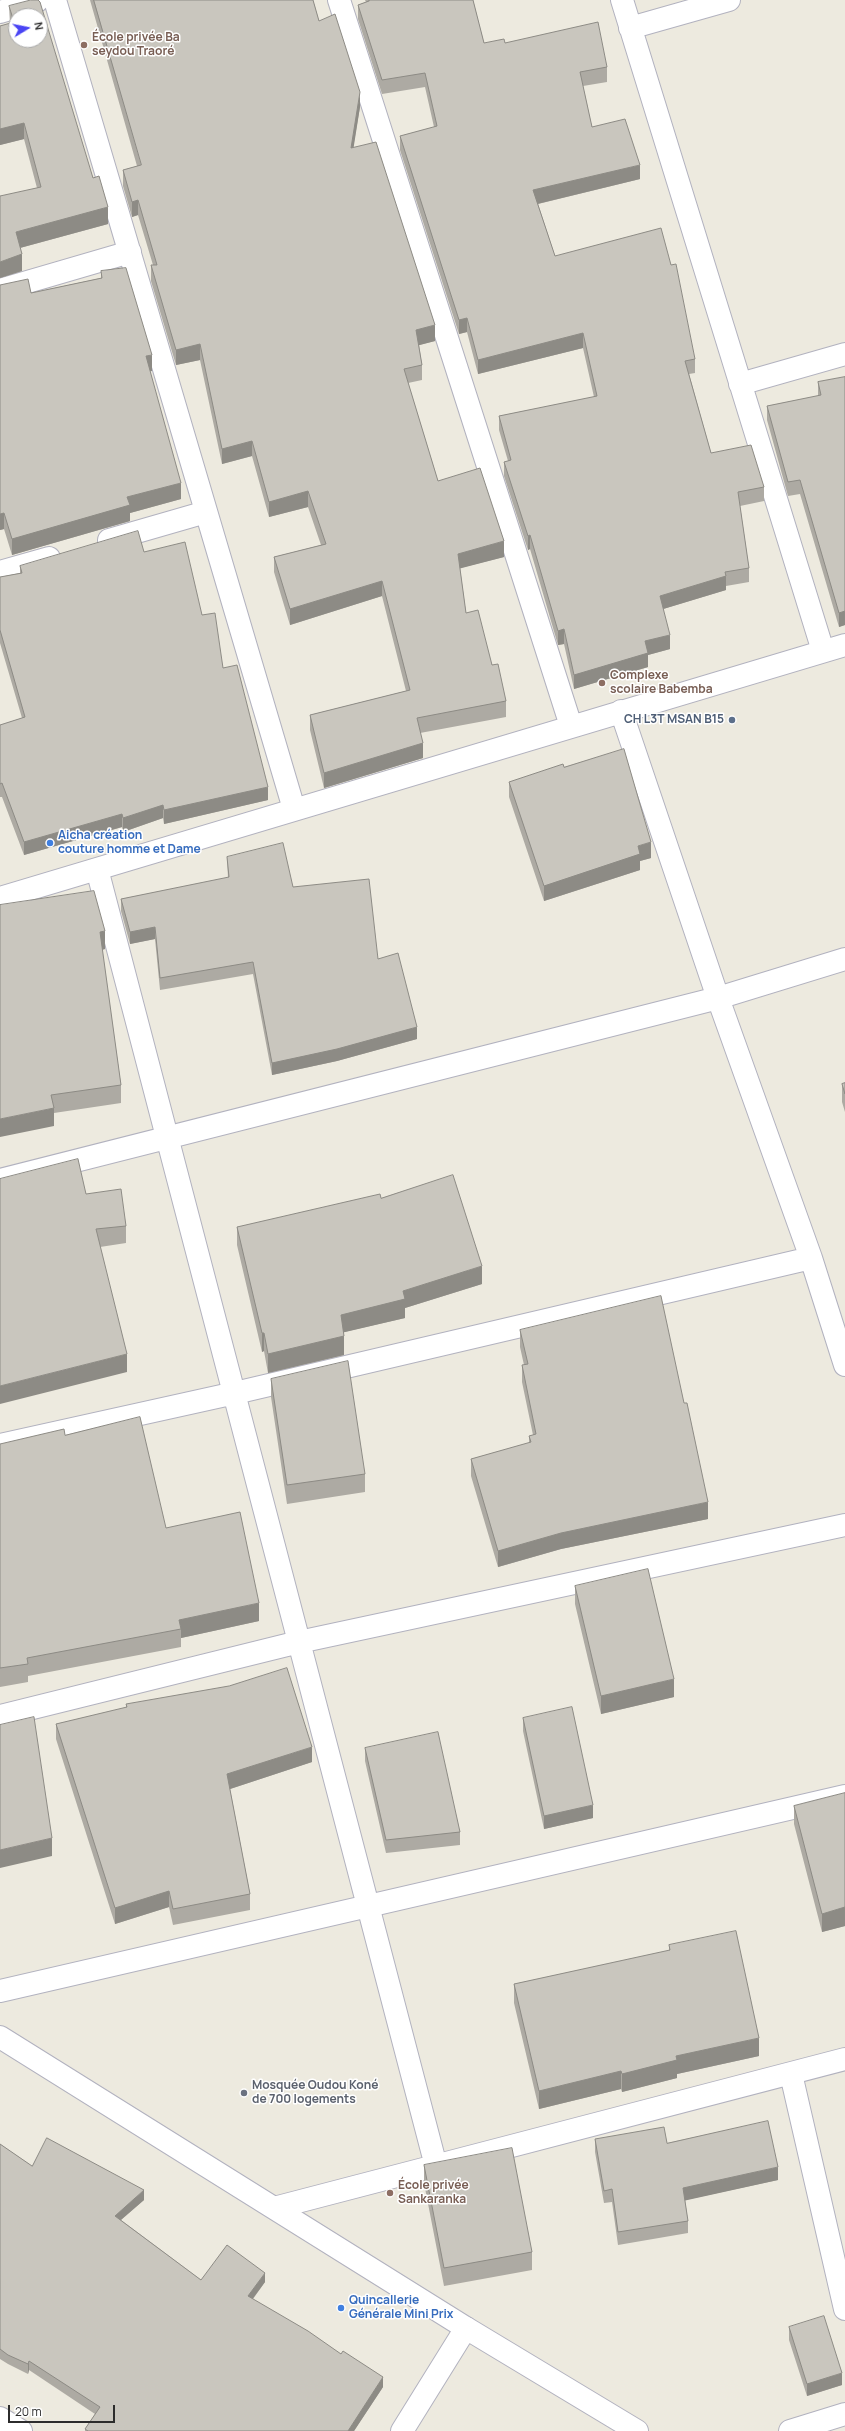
<!DOCTYPE html>
<html>
<head>
<meta charset="utf-8">
<style>
	body { margin:0 }
	#map { position:relative; width:845px; height:2431px; overflow:hidden; background:#edeadf; font-family:Manrope,sans-serif }
	canvas { display:block }
	.north { position:absolute; left:8px; top:8px; width:40px; height:40px; box-sizing:border-box; background:#fff; border:1px solid #ababab; border-radius:50%; rotate:80deg; font-size:11px; font-weight:700; line-height:16px; text-align:center; color:#2c2c2c }
	.north::after { content:''; display:block; margin:auto; width:14px; height:18px; background:#4a45f4; clip-path:polygon(50% 0,100% 100%,50% 72%,0 100%) }
	.scale { position:absolute; left:8px; top:2405px; width:107px; height:18px; box-sizing:border-box; border:2px solid #2c2c2c; border-top:0; padding-left:5px; font-size:12px; line-height:14px; white-space:nowrap; color:#2c2c2c; -webkit-text-stroke:3px #fff; paint-order:stroke }
</style>
</head>
<body>
<div id="map">
<canvas width="845" height="2431"></canvas>
<div class="north">N</div>
<div class="scale">20 m</div>
</div>
<script>
const g = document.querySelector('canvas').getContext('2d');
g.lineJoin = 'round';
function strokePath(path, color, width, dash) {
  g.strokeStyle = color;
  g.lineWidth = width;
  g.lineCap = dash ? 'butt' : 'round';
  g.setLineDash(dash || []);
  g.stroke(path);
}
function fill(path, color) {
  g.fillStyle = color;
  g.fill(path, 'evenodd');
}
function label(font, color, halo, rows, align = 'center') {
  g.font = font + ' Manrope,sans-serif';
  g.lineWidth = 3;
  g.setLineDash([]);
  g.textBaseline = 'middle';
  g.strokeStyle = halo;
  g.fillStyle = color;
  for (const [text, x, y, turn = 0] of rows) {
    g.save();
    g.translate(x, y);
    g.rotate((+turn || 0) * Math.PI / 180);
    g.textAlign = isNaN(turn) ? turn : align;
    if (halo) g.strokeText(text, 0, 0);
    g.fillText(text, 0, 0);
    g.restore();
  }
}
const street = new Path2D(`
	M55,0L294,809
	M339,0L571,726
	M622,0L823,651
	M0,12L37,1
	M630,28L729,0
	M0,290L130,252
	M740,384L845,354
	M109,540L206,512
	M0,572L49,558
	M621,711L718,998L811,1258L845,1365
	M97,869L436,2166
	M0,898L845,645
	M0,1180L718,998L845,959
	M0,1445L235,1393L811,1258
	M0,1716L299,1642L845,1525
	M0,1991L845,1796
	M0,2037L466,2328
	M791,2074L845,2309
	M274,2208L845,2059`);
const secondary = new Path2D(`
	M0,2418L21,2431
	M402,2431L466,2328L637,2431
	M790,2431L845,2414`);
strokePath(street, '#b2b2bf', 24);
strokePath(secondary, '#b2b2bf', 24);
strokePath(street, '#fff', 22);
strokePath(secondary, '#fff', 22);
fill(new Path2D(`
	M90,0H313L319,21L360,107L353,148L435,341L419,345L422,365V380L408,383L438,481L504,557L460,568L466,613L492,665L506,701V717L420,733L423,758L324,788L310,730V715L406,691L382,596L290,625L274,572V557L321,545L308,507L269,517L252,456L222,464L200,360L176,365L151,281V265H153L138,215L132,217L123,186V170L137,166Z
	M365,0H473L484,43H505L607,67V82L583,86L592,127L640,179L538,204L555,256L695,359V373L689,374L711,453L764,487V501L740,506L749,568V582L726,586V590L663,609L670,649L648,655V667L574,689L564,644L558,645L530,549L528,550L504,476V462L508,461L499,430V416L594,397L583,348L478,374L467,332L459,334L400,150V136L434,127L425,87L382,94L358,19V5L366,2Z
	M9,6L93,178L108,224L20,248L22,271L0,278L37,188L24,139L0,145V26L10,24Z
	M101,271L152,371H150L181,499L130,513V521L12,555L4,529L0,530L31,293L101,278Z
	M845,377V625L839,627L800,494L788,496L767,420V406L818,396V382Z
	M144,552L202,615L223,668L268,800L164,824L163,818L123,832L122,827L24,855L2,797H0V725L22,718L0,643V577L20,573V566Z
	M564,767L651,858L640,861V870L544,901L509,797V782Z
	M227,857L293,887L378,959L417,1039L337,1061L272,1075L253,974L160,990L155,939L130,944L121,911V899L228,878Z
	M0,905L105,949L102,950L121,1085V1103L54,1113V1126Z
	M845,1083V1112L842,1102V1084Z
	M86,1194L126,1226V1243L100,1247L127,1372Z
	M381,1198L482,1284L405,1308V1318L344,1332V1355L268,1373L264,1351L262,1352L237,1245V1227Z
	M520,1330L708,1519L561,1549L498,1567L471,1476V1459L529,1443V1436L533,1435L522,1382V1365H524L520,1347Z
	M271,1379L365,1474V1492L287,1504L271,1397Z
	M65,1435L166,1528L259,1621L181,1638V1647L28,1676V1682L0,1687V1444Z
	M575,1586L674,1697L601,1714L575,1604Z
	M126,1704L312,1762L230,1789L250,1894V1910L173,1925L169,1907L115,1924L56,1739V1724L126,1708Z
	M523,1718L593,1818L544,1829L523,1731Z
	M365,1748L460,1832V1845L386,1853L365,1761Z
	M845,1793V1926L822,1932L794,1824V1806Z
	M669,1945L759,2056L677,2074V2078L622,2092L621,2089L539,2109L514,2003V1984L669,1951Z
	M595,2139L667,2143L778,2180L685,2200L688,2221V2233L618,2245L612,2202L604,2203L595,2152Z
	M0,2144L32,2166L144,2200L121,2220L201,2280L265,2282L253,2299L383,2387L354,2431H85V2429L95,2414L29,2370L28,2374L8,2364L0,2359Z
	M424,2165L532,2252V2270L444,2286L424,2183Z
	M789,2327L842,2385L807,2396L789,2340Z`), '#adaaa3');
fill(new Path2D(`
	M360,92V107L351,164V148Z
	M24,123V139L0,145V129Z
	M640,165V179L533,205V190Z
	M138,200V215L132,217V202Z
	M108,207V224L16,249V232Z
	M22,254V271L0,278V262Z
	M467,318V332L459,334V320Z
	M435,325V341L416,346V330Z
	M583,333V348L478,374V360Z
	M200,344V360L176,365V350Z
	M152,355V371L146,372V356Z
	M252,441V456L222,464V449Z
	M181,483V499L130,513V521L12,555V539L127,497Z
	M308,491V507L269,517V502Z
	M4,513V529L0,530V514Z
	M530,535V549L528,550V536Z
	M504,541V557L458,569V554Z
	M726,576V590L660,610V596Z
	M382,581V596L290,625V609Z
	M845,611V625L839,627V613Z
	M564,629V644L558,645V631Z
	M670,635V649L648,655V667L574,689V675L645,641Z
	M423,743V758L324,788V773Z
	M268,787V800L164,824V810Z
	M163,805V818L123,832V818Z
	M122,814V827L24,855V842Z
	M651,842V858L640,861V870L544,901V886L638,846Z
	M155,927V939L130,944V932Z
	M105,931V949L100,950V932Z
	M417,1027V1039L337,1061L272,1075V1063Z
	M54,1108V1126L0,1137V1119Z
	M482,1266V1284L405,1308V1318L341,1333V1315L403,1291Z
	M262,1333H264V1351L262,1352Z
	M344,1336V1355L268,1373V1354Z
	M127,1354V1372L0,1404V1386Z
	M708,1502V1519L561,1549L498,1567V1551L561,1533Z
	M259,1603V1621L181,1638V1629L179,1620Z
	M674,1679V1697L601,1714V1696Z
	M312,1747V1762L227,1790V1774Z
	M593,1805V1818L544,1829V1816Z
	M52,1838V1856L0,1868V1850Z
	M169,1891V1907L115,1924V1908Z
	M845,1907V1926L822,1932V1914Z
	M759,2038V2056L677,2074V2078L622,2092V2074L676,2056Z
	M621,2071V2089L539,2109V2091Z
	M778,2167V2180L683,2201V2188Z
	M144,2190V2200L115,2225V2216Z
	M265,2273V2282L248,2305V2296Z
	M29,2361V2370L28,2374V2364Z
	M842,2373V2385L807,2396V2384Z
	M383,2377V2387L354,2431H348Z`), '#8d8b85');
const building = new Path2D(`
	M31,0H38L40,2L93,178L99,176L108,207L16,232L22,254L0,262V196L41,187L24,123L0,129V26L14,22L9,6ZM16,16H40V40H16Z
	M94,0H313L319,21L335,14L360,92L351,148L376,142L435,325L416,330L422,365L404,369L438,481L480,468L504,541L458,554L466,613L478,610L492,665L498,664L506,701L417,718L423,743L324,773L310,715L410,690L382,581L290,609L274,557L326,544L308,491L269,502L252,441L222,449L200,344L176,350L151,265H157L138,200L132,202L123,170L141,165Z
	M369,0H473L484,43L504,39L505,43L598,22L607,67L580,72L592,127L625,119L640,165L533,190L555,256L661,228L671,265L676,264L695,359L685,361L711,453L751,445L764,487L738,492L749,568L725,572L726,576L660,596L670,635L645,641L648,653L574,675L564,629L558,631L530,535L528,536L504,462L511,460L499,416L597,396L583,333L478,360L467,318L459,320L400,136L437,126L425,73L382,80L358,5L369,1Z
	M126,268L152,355L146,356L181,483L127,497L130,505L12,539L4,513L0,514V285L28,279L31,293L102,278L101,271Z
	M845,377V611L839,613L800,480L788,482L767,406L821,395L818,382Z
	M138,531L144,552L185,542L202,615L215,613L223,668L237,665L268,787L164,810L163,805L123,818L122,814L24,842L2,783L0,784V725L25,717L0,630V577L22,573L20,566Z
	M624,749L651,842L638,846L640,854L544,886L509,782L563,764L564,767Z
	M283,843L293,887L369,879L378,959L398,953L417,1027L337,1049L272,1063L253,962L160,978L155,927L130,932L121,899L229,877L227,857Z
	M94,891L105,931L100,932L121,1085L51,1095L54,1108L0,1119V905Z
	M845,1083V1094L842,1084Z
	M78,1159L86,1194L121,1189L126,1226L96,1229L127,1354L0,1386V1179Z
	M453,1175L482,1266L403,1291L405,1299L341,1315L344,1336L268,1354L264,1333H262L237,1227L380,1194L381,1198Z
	M661,1296L684,1403H687L708,1502L561,1533L498,1551L471,1459L531,1442L529,1436L536,1434L522,1365L528,1364L520,1330Z
	M348,1361L365,1474L287,1485L271,1379Z
	M140,1417L166,1528L240,1512L259,1603L179,1620L181,1629L27,1658L28,1664L0,1668V1444L64,1429L65,1435Z
	M648,1569L674,1679L601,1696L575,1586Z
	M287,1668L312,1747L227,1774L250,1894L173,1909L169,1891L115,1908L56,1724L127,1707L126,1704L229,1686Z
	M572,1707L593,1805L544,1816L523,1718Z
	M34,1717L52,1838L0,1850V1725Z
	M438,1732L460,1832L386,1840L365,1748Z
	M845,1793V1907L822,1914L794,1806Z
	M736,1931L759,2038L676,2056L677,2060L622,2074L621,2071L539,2091L514,1984L670,1950L669,1945Z
	M768,2121L778,2167L683,2188L688,2221L618,2232L612,2189L604,2191L595,2139L664,2127L667,2143Z
	M47,2138L144,2190L115,2216L201,2280L227,2245L265,2273L248,2296L308,2331L341,2354L343,2351L383,2377L348,2431H88L85,2429L100,2407L29,2361L28,2364L8,2355L0,2349V2144L32,2166Z
	M512,2148L532,2252L444,2268L424,2165Z
	M824,2316L842,2373L807,2384L789,2327Z`);
fill(building, '#c9c6be');
strokePath(building, '#8d8b85', 1);
for (const [x, y, r, color] of [
	[84,45,4,"#8d6e63"],
	[602,683,4,"#8d6e63"],
	[732,720,4,"#5c6f8a"],
	[50,843,4,"#3f7fe0"],
	[244,2093,4,"#6b7280"],
	[390,2193,4,"#8d6e63"],
	[341,2308,4,"#3f7fe0"]
]) {
  const dot = new Path2D();
  dot.arc(x, y, r, 0, 2 * Math.PI);
  g.fillStyle = color;
  g.fill(dot);
  strokePath(dot, '#fff', 1.5);
}
label('bold 12px', '#785e54', '#fff', [
	["École privée Ba",92,38],
	["seydou Traoré",92,52],
	["Complexe",610,676],
	["scolaire Babemba",610,690],
	["École privée",398,2186],
	["Sankaranka",398,2200]
], 'left');
label('bold 12px', '#4e5e75', '#fff', [
	["CH L3T MSAN B15",724,720]
], 'right');
label('bold 12px', '#366cbe', '#fff', [
	["Aicha création",58,836],
	["couture homme et Dame",58,850],
	["Quincallerie",349,2301],
	["Générale Mini Prix",349,2315]
], 'left');
label('bold 12px', '#5b616d', '#fff', [
	["Mosquée Oudou Koné",252,2086],
	["de 700 logements",252,2100]
], 'left');
</script>
</body>
</html>
